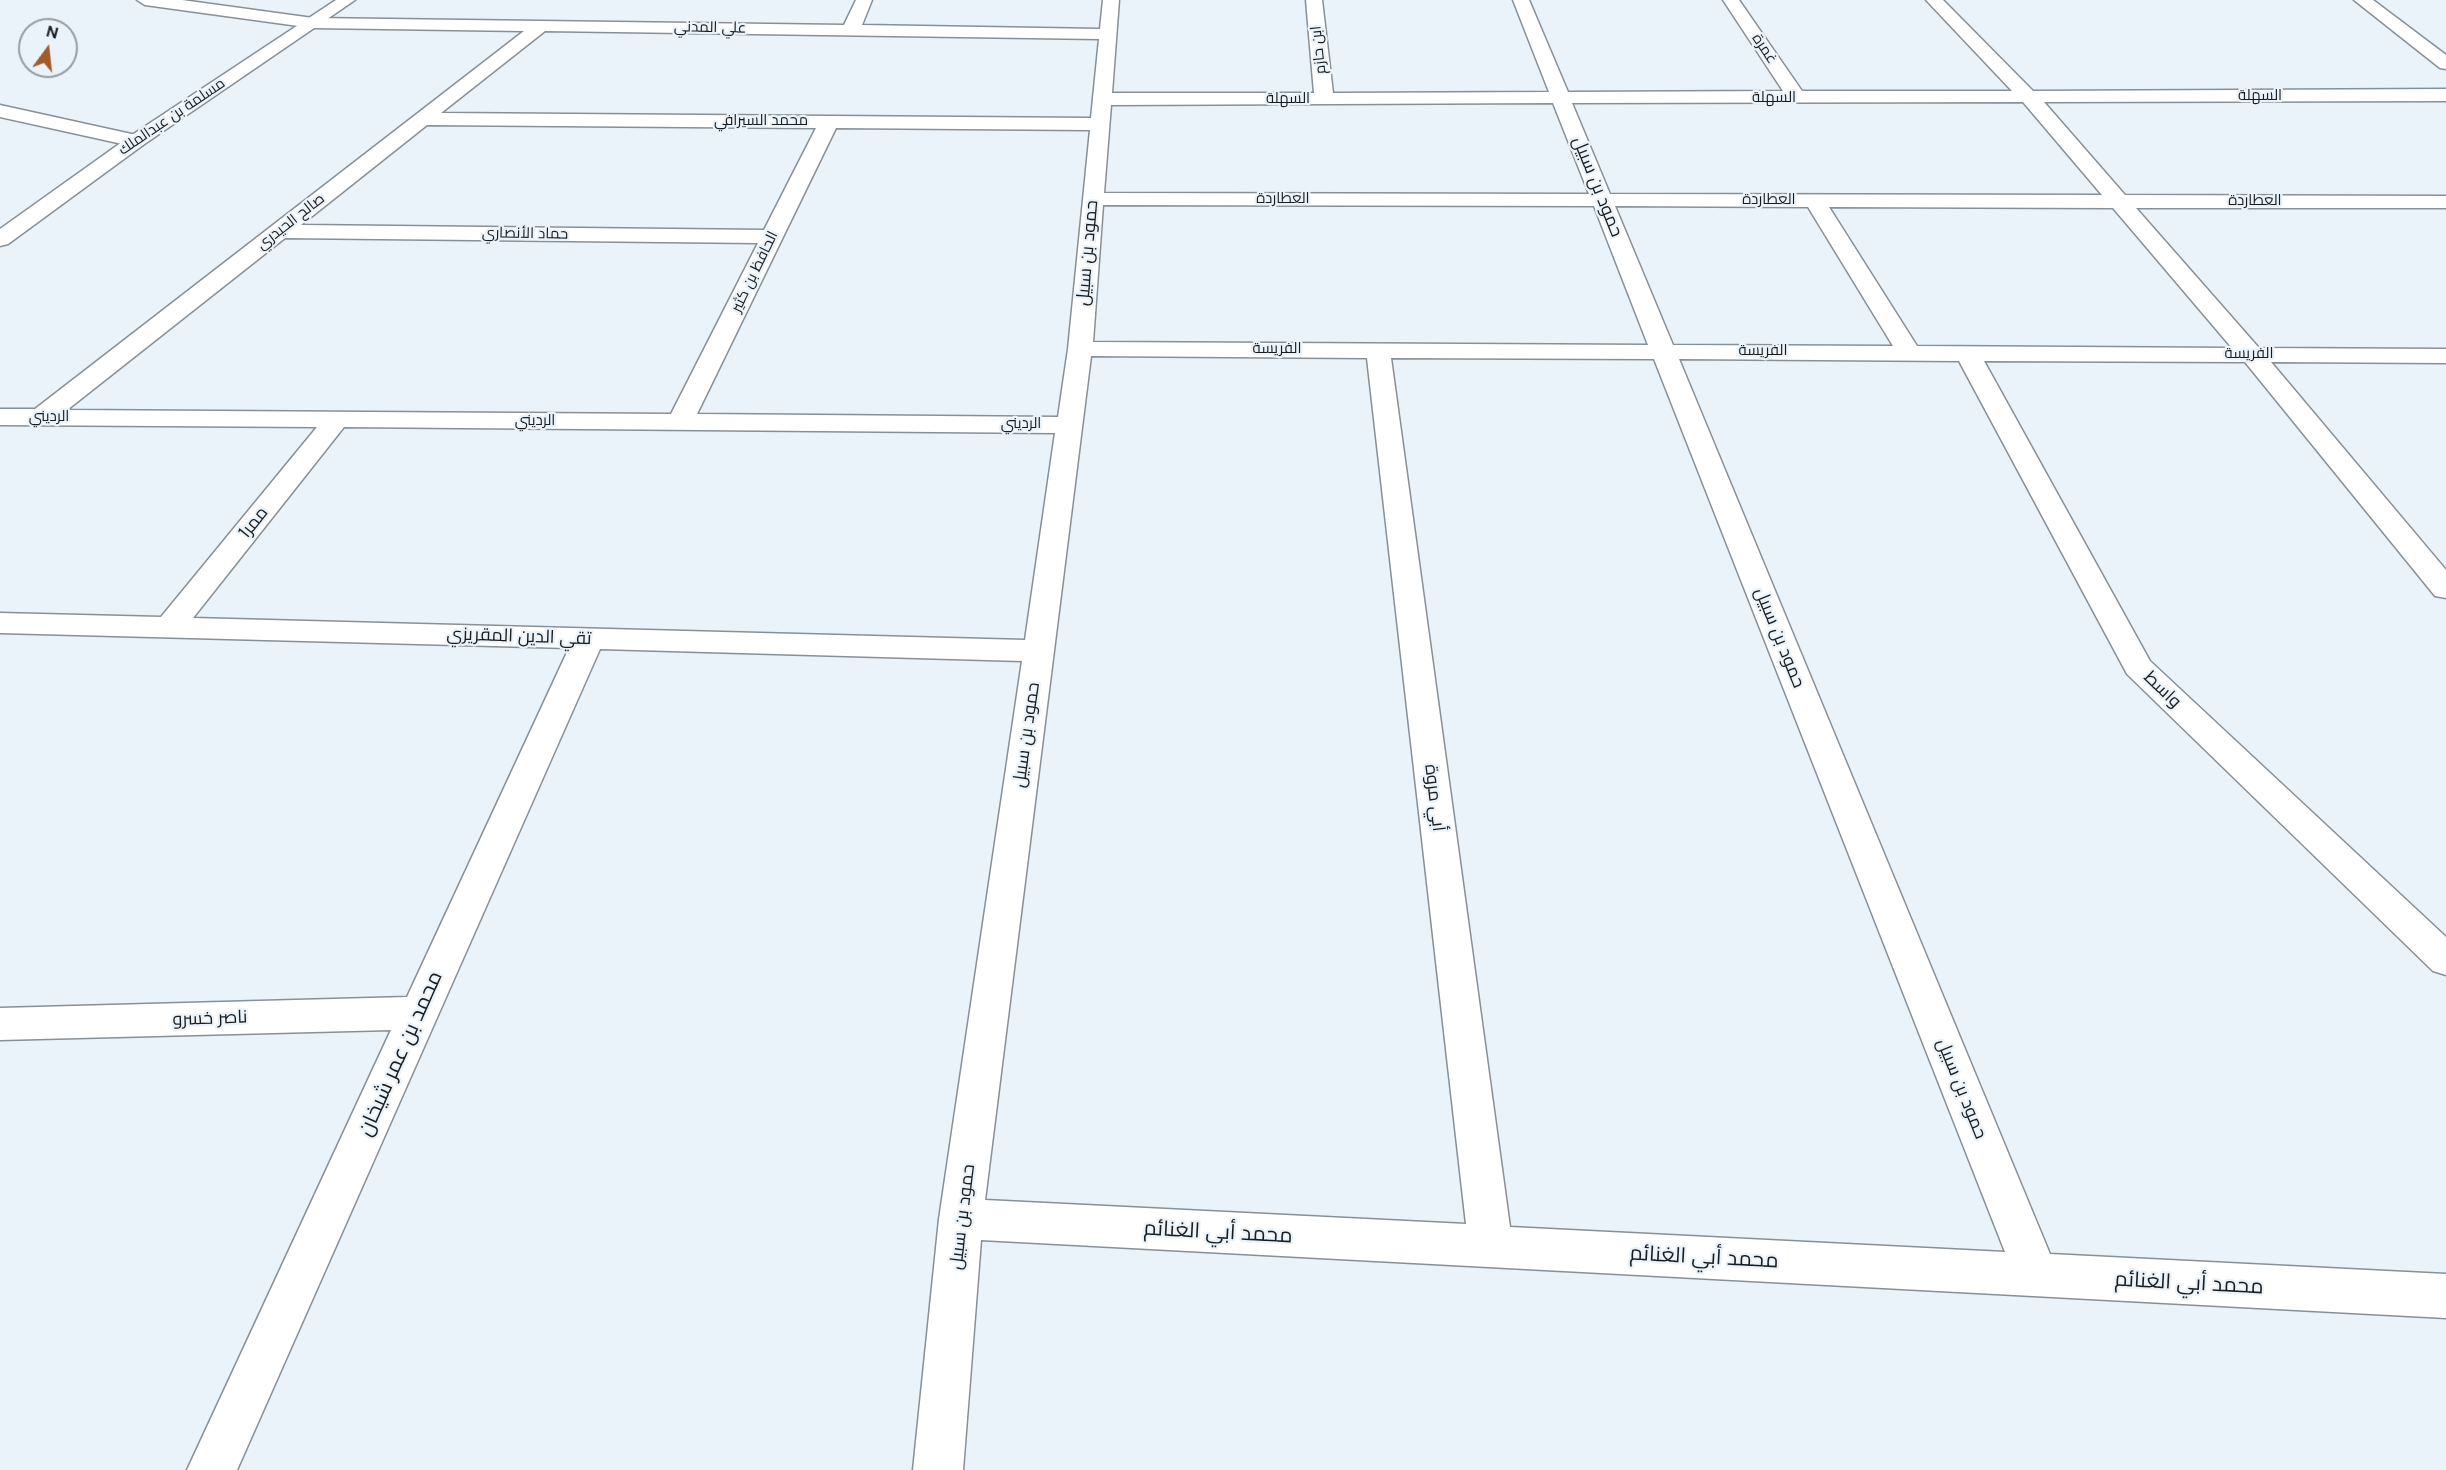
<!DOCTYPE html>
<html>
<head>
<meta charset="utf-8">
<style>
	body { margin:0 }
	#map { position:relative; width:2446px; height:1470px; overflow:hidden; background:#eaf3fa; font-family:"DM Sans",sans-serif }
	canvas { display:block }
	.north { position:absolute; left:18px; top:18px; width:60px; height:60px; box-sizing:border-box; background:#eaf3fa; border:2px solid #969da2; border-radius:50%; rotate:15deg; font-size:16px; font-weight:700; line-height:24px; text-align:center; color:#191c1f }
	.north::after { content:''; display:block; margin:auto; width:21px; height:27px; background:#a05d2c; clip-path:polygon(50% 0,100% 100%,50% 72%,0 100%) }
</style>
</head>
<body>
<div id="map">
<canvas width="2446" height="1470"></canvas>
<div class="north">N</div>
</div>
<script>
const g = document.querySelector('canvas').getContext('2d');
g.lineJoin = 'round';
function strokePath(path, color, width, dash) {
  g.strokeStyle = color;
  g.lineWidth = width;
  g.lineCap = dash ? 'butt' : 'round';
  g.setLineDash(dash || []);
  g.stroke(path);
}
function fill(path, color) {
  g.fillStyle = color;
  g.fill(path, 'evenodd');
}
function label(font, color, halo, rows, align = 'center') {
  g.font = font + ' "DM Sans",Cairo,sans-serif';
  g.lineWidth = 4.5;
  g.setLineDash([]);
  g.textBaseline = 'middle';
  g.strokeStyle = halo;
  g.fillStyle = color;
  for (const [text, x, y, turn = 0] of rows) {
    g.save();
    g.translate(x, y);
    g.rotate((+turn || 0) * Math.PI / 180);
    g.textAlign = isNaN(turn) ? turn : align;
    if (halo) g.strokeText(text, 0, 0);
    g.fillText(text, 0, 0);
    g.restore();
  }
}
const minor = new Path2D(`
	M137,0H182L313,18L844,25L856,0H872L862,25L1100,29L1103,0H1119L1112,93H1314L1306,0H1322L1333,93L1549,92L1513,0H1529L1568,92L1783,91L1723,0H1739L1802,91H2012L1926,0H1943L2033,91L2446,89V101L2044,102L2125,195L2446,196V208H2136L2259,348L2446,349V363L2271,362L2446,570V598L2435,596L2245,362L1984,361L2150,661L2446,937V975L2433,971L2127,674L1959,361L1679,359L2050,1254L2446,1274V1318L981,1240L963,1470H913L939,1219L1022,661L600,649L237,1470H187L391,1030L0,1040V1008L407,997L569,648L0,633V613L161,617L317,427L0,425V409H35L524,31L313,28L145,5ZM545,31L1099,39L1091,118L441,113ZM2023,102L2102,195L1610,194L1572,103ZM1553,103L1589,194L1104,193L1111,105ZM427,125L816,128L764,230L301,225ZM836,128L1090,130L1068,349L1058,417L697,414ZM1103,205L1594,206L1648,345L1093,342ZM1615,206L1808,207L1893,346L1673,345ZM1829,207L2113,208L2232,348L1917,346ZM285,238L758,243L671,414L67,410ZM1091,356L1367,358L1466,1224L985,1200ZM1391,358L1654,359L2005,1252L1510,1227ZM344,427L1055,433L1025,640L193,618Z
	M2354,0H2373L2446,55V69L2440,68Z
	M0,105L136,135L143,137L146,141L143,145L136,147L0,117Z`);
const secondary = new Path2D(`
	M336,0H355L143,145L8,244L0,246V229L129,137Z`);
strokePath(minor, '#889097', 3);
strokePath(secondary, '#889097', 3);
fill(minor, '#fff');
fill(secondary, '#fff');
label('15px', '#191c1f', '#eaf3fa', [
	["علي المدني",710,28,1],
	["غمرة",1764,49,56],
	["ابن حازم",1319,50,-96],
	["السهلة",2260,96],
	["السهلة",1774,98],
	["السهلة",1288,99],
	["مسلمة بن عبدالملك",172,117,-34],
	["محمد السيرافي",761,121],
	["العطاردة",1283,199],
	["العطاردة",1769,200],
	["العطاردة",2255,201],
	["صالح الحيدري",291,222,-38],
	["حماد الأنصاري",525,234,1],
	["الحافظ بن كثير",755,272,-64],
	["الفريسة",1277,349],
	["الفريسة",1763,351],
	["الفريسة",2249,354],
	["الرديني",49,417],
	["الرديني",535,421],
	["الرديني",1021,424]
]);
label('18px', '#191c1f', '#eaf3fa', [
	["حمود بن سبيل",1597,187,68],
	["حمود بن سبيل",1088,253,-85],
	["ممر1",254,523,-51],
	["تقي الدين المقريزي",519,637,2],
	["حمود بن سبيل",1779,638,68],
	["واسط",2162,690,44],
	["حمود بن سبيل",1027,735,-82],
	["أبي مروة",1434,798,83],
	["ناصر خسرو",210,1019,-2],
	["حمود بن سبيل",1961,1089,68],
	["حمود بن سبيل",963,1217,-83]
]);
label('21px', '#191c1f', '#eaf3fa', [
	["محمد بن عمر شيخان",401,1054,-66],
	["محمد أبي الغنائم",1218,1233,3],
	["محمد أبي الغنائم",1704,1258,3],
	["محمد أبي الغنائم",2189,1284,3]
]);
</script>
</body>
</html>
